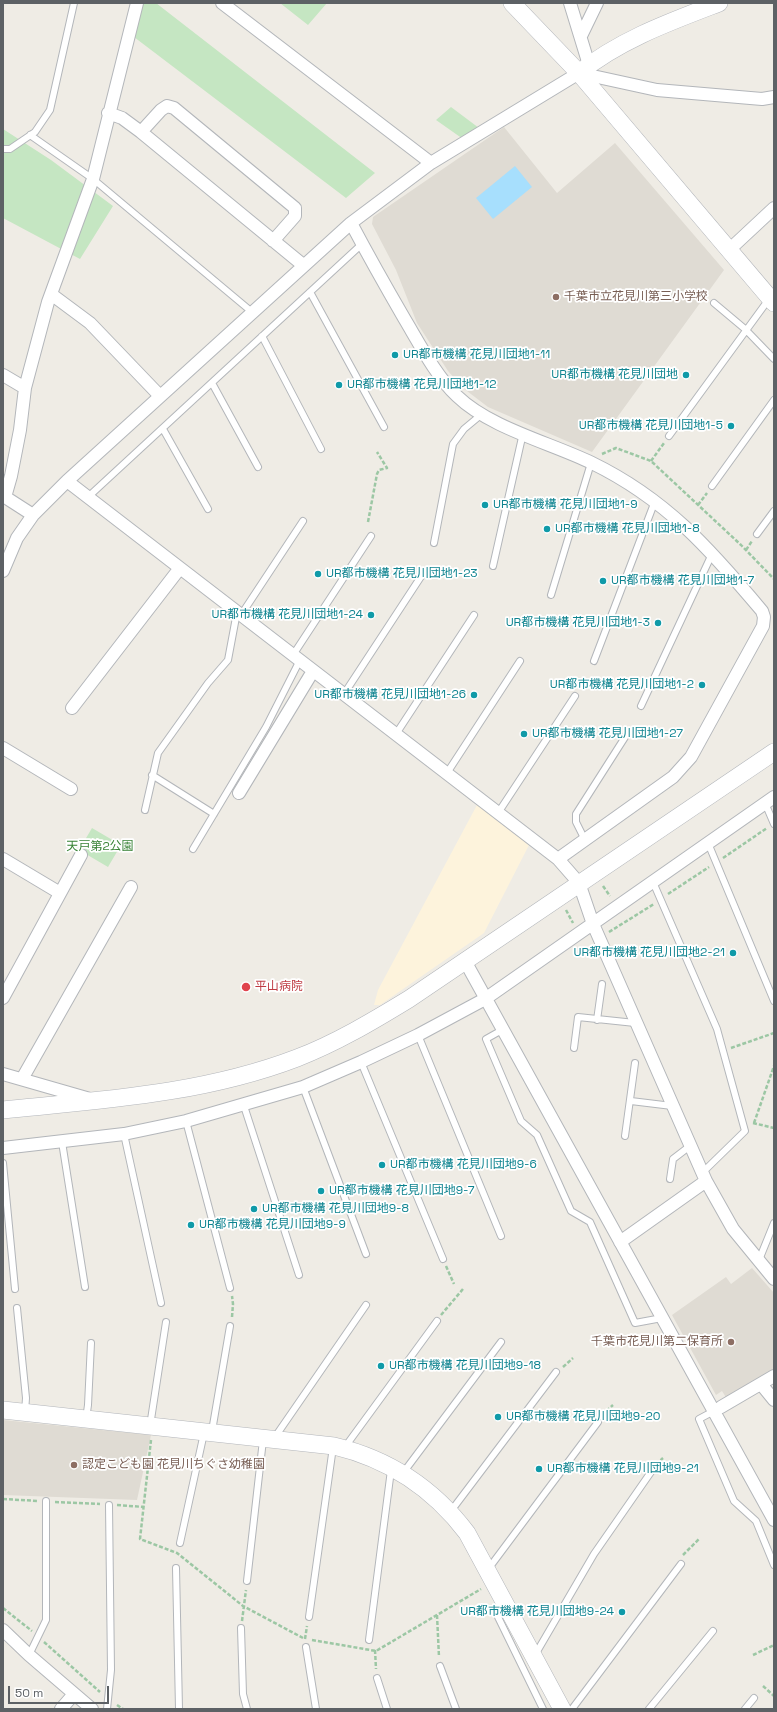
<!DOCTYPE html>
<html>
<head>
<meta charset="utf-8">
<style>
	body { margin:0 }
	#map { position:relative; width:777px; height:1712px; overflow:hidden; background:#efece5; font-family:"Space Grotesk",sans-serif }
	canvas { display:block }
	.frame { position:absolute; inset:0; border:4px solid #5d6165; pointer-events:none }
	.scale { position:absolute; left:8px; top:1686px; width:101px; height:18px; box-sizing:border-box; border:2px solid #5d6165; border-top:0; padding-left:5px; font-size:12px; line-height:14px; white-space:nowrap; color:#5d6165; -webkit-text-stroke:3px #fff; paint-order:stroke }
</style>
</head>
<body>
<div id="map">
<canvas width="777" height="1712"></canvas>
<div class="frame"></div>
<div class="scale">50 m</div>
</div>
<script>
const g = document.querySelector('canvas').getContext('2d');
g.lineJoin = 'round';
function fill(path, color) {
  g.fillStyle = color;
  g.fill(path, 'evenodd');
}
function strokePath(path, color, width, dash) {
  g.strokeStyle = color;
  g.lineWidth = width;
  g.lineCap = dash ? 'butt' : 'round';
  g.setLineDash(dash || []);
  g.stroke(path);
}
function label(font, color, halo, rows, align = 'center') {
  g.font = font + ' "Space Grotesk","Noto Sans JP",sans-serif';
  g.lineWidth = 3.5;
  g.setLineDash([]);
  g.textBaseline = 'middle';
  g.strokeStyle = halo;
  g.fillStyle = color;
  for (const [text, x, y, turn = 0] of rows) {
    g.save();
    g.translate(x, y);
    g.rotate((+turn || 0) * Math.PI / 180);
    g.textAlign = isNaN(turn) ? turn : align;
    if (halo) g.strokeText(text, 0, 0);
    g.fillText(text, 0, 0);
    g.restore();
  }
}
fill(new Path2D(`
	M477,805L529,845L484,933L380,1005H374L378,990Z`), '#fdf3dc');
fill(new Path2D(`
	M504,127L557,193L615,143L724,270L592,452L488,407L463,388L448,371L417,323L396,270L372,224L373,217Z
	M752,1268L774,1293V1370L727,1399L722,1391L716,1395L672,1315L726,1277L731,1284Z
	M3,1420L151,1435L137,1500L3,1495Z`), '#dfdbd3');
fill(new Path2D(`
	M141,3H156L375,173L346,198L134,37Z
	M280,3H327L308,25Z
	M451,107L479,128L463,139L436,120Z
	M3,129L51,160L113,206L80,259L3,218Z
	M92,828L121,845L108,867L79,850Z`), '#c5e6c2');
fill(new Path2D(`
	M515,166L532,187L493,219L476,198Z`), '#a7dffd');
const lane = new Path2D(`
	M30,135L93,179L252,312
	M3,149H10L35,132L50,110L74,3
	M310,292L384,427
	M714,303L745,329L774,359
	M262,336L321,449
	M212,383L258,467
	M163,429L208,509
	M669,436L769,299
	M712,486L774,400
	M88,497L362,244
	M757,534L774,511
	M434,543L453,444L464,429L482,414
	M493,566L523,433
	M551,595L591,463
	M241,615L303,521
	M293,655L371,536
	M594,661L655,501
	M344,694L422,575
	M641,706L712,554
	M396,734L474,615
	M447,773L520,661
	M152,775L214,814
	M765,803L774,824
	M145,810L158,753L208,683L228,660L237,612
	M498,813L575,696
	M585,840L576,822V814L627,734
	M708,843L774,1001
	M193,849L266,727L300,660
	M653,882L717,1029L745,1131L702,1173
	M597,1020L602,984
	M502,1030L486,1039L521,1121L537,1135L571,1211L590,1222L635,1323L662,1318
	M418,1035L501,1236
	M574,1048L578,1017L635,1023
	M361,1062L443,1259
	M303,1087L366,1254
	M631,1101L672,1106
	M244,1106L299,1275
	M186,1121L230,1288
	M124,1134L161,1303
	M625,1136L635,1063
	M62,1142L85,1287
	M3,1163L15,1289
	M670,1179L673,1159L690,1146
	M759,1260L774,1223
	M17,1308L26,1398L25,1412
	M714,1411L699,1419L734,1501L756,1521L774,1565
	M86,1419L88,1405L91,1343
	M150,1426L166,1322
	M212,1431L230,1326
	M275,1437L366,1305
	M345,1447L437,1321
	M403,1473L501,1342
	M451,1511L556,1372
	M180,1543L204,1433
	M176,1568L179,1709
	M489,1568L598,1422
	M247,1581L263,1440
	M309,1617L333,1447
	M498,1617L543,1709
	M241,1628L243,1694L247,1709
	M369,1640L391,1470
	M306,1647L316,1709
	M29,1655L46,1620V1501
	M535,1655L594,1554L651,1472
	M440,1666L456,1709
	M377,1678L387,1709
	M107,1709L111,1670L109,1505
	M572,1709L681,1564
	M649,1709L713,1631
	M745,1709L754,1698`);
const street = new Path2D(`
	M222,3L431,163
	M570,3L589,65
	M581,36L597,3
	M108,113L122,118L141,132L303,265
	M141,132L161,110L167,106L174,108L295,208V216L273,241
	M351,223C368,255 386,287 404,318C419,343 436,376 457,396C490,428 551,443 592,463C666,499 710,549 762,611L764,617L763,626L691,757L673,777L558,859
	M729,250L774,208
	M51,294L90,323L160,396
	M3,375L25,388
	M67,481L558,859L579,883L593,924L706,1181L733,1229L774,1279
	M33,515L5,497L11,476L20,430L25,388L48,302L93,179L137,3
	M3,571L17,538L33,515L67,481L351,223L431,163L579,73L657,90L762,99L774,97
	M72,708L180,568
	M3,748L71,789
	M239,793L313,671
	M3,859L60,893
	M465,961L774,1520
	M3,998L81,855
	M3,1074L90,1099
	M22,1079L131,887
	M3,1148L124,1134L186,1121L303,1087L361,1062L418,1035L485,999L774,797
	M620,1242L706,1181
	M761,1384L774,1400
	M721,1407L774,1376
	M3,1630L29,1655L92,1709
	M61,1709L74,1694`);
const secondary = new Path2D(`
	M512,3L579,73L774,303
	M579,73C619,40 672,21 719,3
	M3,1110C102,1100 203,1094 297,1058C336,1043 373,1021 409,999L774,752
	M3,1410L334,1446C389,1459 433,1488 467,1533L562,1709`);
strokePath(lane, '#b3b6ba', 8);
strokePath(street, '#b3b6ba', 14);
strokePath(secondary, '#b2b5ba', 18);
strokePath(new Path2D(`
	M602,454L616,448L651,461L741,545L774,579
	M651,461L664,443
	M698,505L707,493
	M368,522L377,474L379,470L387,468L377,452
	M746,550L752,541
	M723,858L767,828
	M603,886L610,896
	M668,894L709,867
	M566,910L573,923
	M609,932L654,904
	M731,1048L774,1033
	M753,1123L774,1128
	M754,1123L774,1066
	M446,1266L454,1284
	M441,1315L463,1289
	M232,1317L233,1304L232,1296
	M563,1367L573,1358
	M602,1415L613,1405
	M151,1440L140,1539L177,1553L243,1606L303,1638
	M656,1464L663,1458
	M3,1499L38,1501
	M55,1502L100,1504
	M117,1505L144,1507
	M683,1555L699,1539
	M3,1608L32,1631
	M437,1615L439,1657
	M242,1621L246,1590
	M305,1639L307,1626
	M312,1640L376,1651L481,1589
	M44,1642L100,1692
	M375,1650L376,1669
	M753,1655L774,1645
	M763,1686L774,1696
	M117,1705L123,1709`), '#9cc7a4', 2.5, [4, 2]);
strokePath(lane, '#fff', 6);
strokePath(street, '#fff', 12);
strokePath(secondary, '#fff', 17);
for (const [x, y, r, color] of [
	[556,297,4,"#8d6e63"],
	[395,355,4,"#0f9aa8"],
	[686,375,4,"#0f9aa8"],
	[339,385,4,"#0f9aa8"],
	[731,426,4,"#0f9aa8"],
	[485,505,4,"#0f9aa8"],
	[547,529,4,"#0f9aa8"],
	[318,574,4,"#0f9aa8"],
	[603,581,4,"#0f9aa8"],
	[371,615,4,"#0f9aa8"],
	[658,623,4,"#0f9aa8"],
	[702,685,4,"#0f9aa8"],
	[474,695,4,"#0f9aa8"],
	[524,734,4,"#0f9aa8"],
	[733,953,4,"#0f9aa8"],
	[246,987,5,"#e0444e"],
	[382,1165,4,"#0f9aa8"],
	[321,1191,4,"#0f9aa8"],
	[254,1209,4,"#0f9aa8"],
	[191,1225,4,"#0f9aa8"],
	[731,1342,4,"#8d6e63"],
	[381,1366,4,"#0f9aa8"],
	[498,1417,4,"#0f9aa8"],
	[74,1465,4,"#8d6e63"],
	[539,1469,4,"#0f9aa8"],
	[622,1612,4,"#0f9aa8"]
]) {
  const dot = new Path2D();
  dot.arc(x, y, r, 0, 2 * Math.PI);
  g.fillStyle = color;
  g.fill(dot);
  strokePath(dot, '#fff', 1.5);
}
label('12px', '#785e54', '#fff', [
	["千葉市立花見川第三小学校",564,297],
	["千葉市花見川第二保育所",723,1342,"right"],
	["認定こども園 花見川ちぐさ幼稚園",82,1465]
], 'left');
label('12px', '#0d838f', '#fff', [
	["UR都市機構 花見川団地1-11",403,355],
	["UR都市機構 花見川団地",678,375,"right"],
	["UR都市機構 花見川団地1-12",347,385],
	["UR都市機構 花見川団地1-5",723,426,"right"],
	["UR都市機構 花見川団地1-9",493,505],
	["UR都市機構 花見川団地1-8",555,529],
	["UR都市機構 花見川団地1-23",326,574],
	["UR都市機構 花見川団地1-7",611,581],
	["UR都市機構 花見川団地1-24",363,615,"right"],
	["UR都市機構 花見川団地1-3",650,623,"right"],
	["UR都市機構 花見川団地1-2",694,685,"right"],
	["UR都市機構 花見川団地1-26",466,695,"right"],
	["UR都市機構 花見川団地1-27",532,734],
	["UR都市機構 花見川団地2-21",725,953,"right"],
	["UR都市機構 花見川団地9-6",390,1165],
	["UR都市機構 花見川団地9-7",329,1191],
	["UR都市機構 花見川団地9-8",262,1209],
	["UR都市機構 花見川団地9-9",199,1225],
	["UR都市機構 花見川団地9-18",389,1366],
	["UR都市機構 花見川団地9-20",506,1417],
	["UR都市機構 花見川団地9-21",547,1469],
	["UR都市機構 花見川団地9-24",614,1612,"right"]
], 'left');
label('12px', '#398336', '#fff', [
	["天戸第2公園",100,847]
]);
label('12px', '#be3a42', '#fff', [
	["平山病院",255,987]
], 'left');
</script>
</body>
</html>
